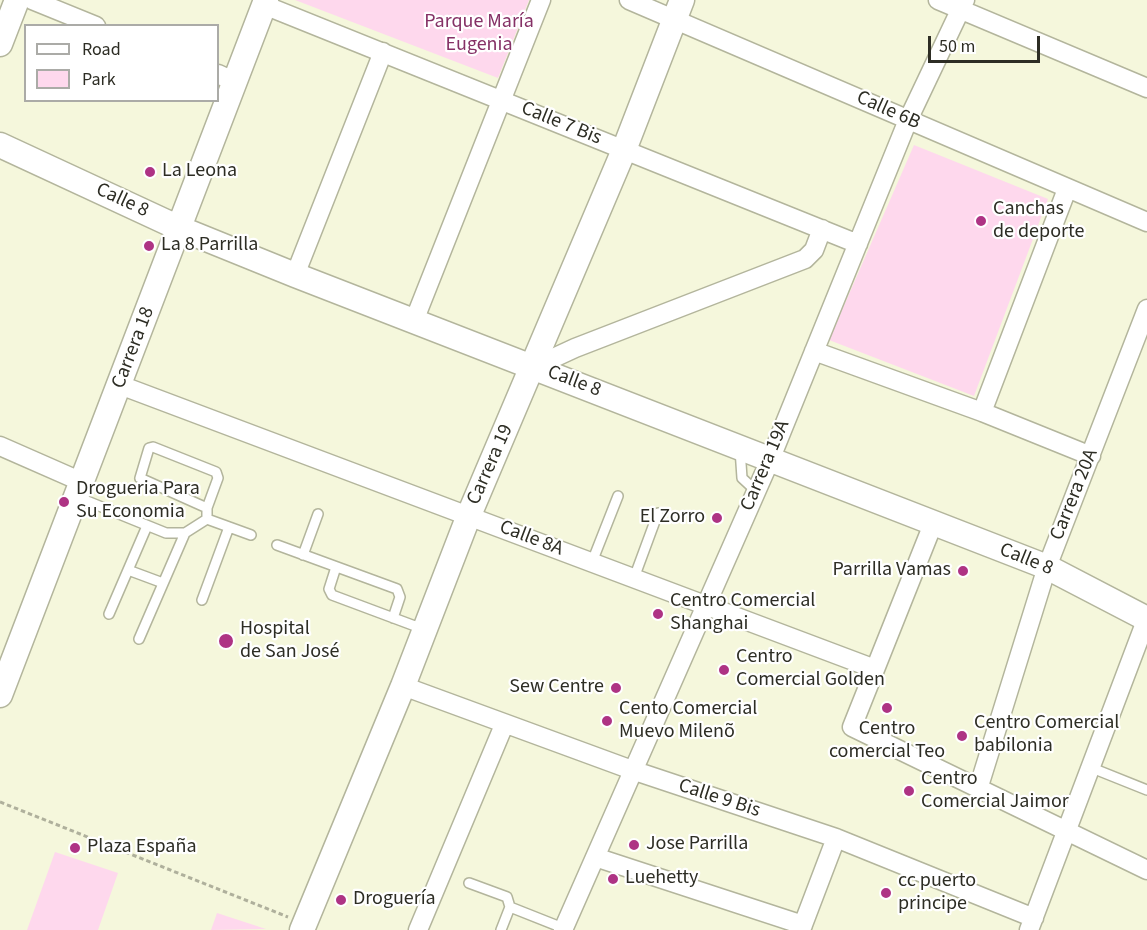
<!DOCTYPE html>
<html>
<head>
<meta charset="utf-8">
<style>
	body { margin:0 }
	#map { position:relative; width:1147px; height:930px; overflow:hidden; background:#f5f7dc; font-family:"Source Sans 3",sans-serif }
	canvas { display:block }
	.legend { position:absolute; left:24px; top:24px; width:195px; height:78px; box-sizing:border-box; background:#fff; border:2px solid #ababa7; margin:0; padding:8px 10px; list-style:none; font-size:18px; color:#2d2d24 }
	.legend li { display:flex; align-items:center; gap:12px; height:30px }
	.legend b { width:30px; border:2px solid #ababa7 }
	.scale { position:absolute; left:928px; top:36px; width:112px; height:27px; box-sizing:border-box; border:3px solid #2d2d24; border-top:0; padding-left:8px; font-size:18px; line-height:21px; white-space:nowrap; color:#2d2d24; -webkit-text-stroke:4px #fff; paint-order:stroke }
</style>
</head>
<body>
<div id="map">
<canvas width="1147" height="930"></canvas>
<ul class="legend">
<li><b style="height:8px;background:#fff"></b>Road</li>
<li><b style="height:16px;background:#fed8ed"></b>Park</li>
</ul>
<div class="scale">50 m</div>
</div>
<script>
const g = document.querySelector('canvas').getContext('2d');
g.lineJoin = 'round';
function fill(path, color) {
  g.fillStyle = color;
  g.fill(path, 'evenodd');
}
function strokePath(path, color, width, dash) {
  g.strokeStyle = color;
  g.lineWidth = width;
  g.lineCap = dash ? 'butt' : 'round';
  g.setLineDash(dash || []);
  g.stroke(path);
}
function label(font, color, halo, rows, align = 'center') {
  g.font = font + ' "Source Sans 3",sans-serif';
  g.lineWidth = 4.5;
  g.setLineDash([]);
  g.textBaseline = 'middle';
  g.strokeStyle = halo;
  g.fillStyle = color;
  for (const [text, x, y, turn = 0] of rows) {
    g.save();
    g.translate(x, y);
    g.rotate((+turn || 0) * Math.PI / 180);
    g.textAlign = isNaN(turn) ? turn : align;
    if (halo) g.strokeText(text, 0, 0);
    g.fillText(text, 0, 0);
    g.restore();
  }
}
fill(new Path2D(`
	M295,0H529L498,78Z
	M914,145L1048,199L974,396L829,340Z
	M55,852L118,873L98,930H27Z
	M217,913L266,929L211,930Z`), '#fed8ed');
const lane = new Path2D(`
	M740,449L742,478L756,491
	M77,497L166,533H185L207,519L251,535
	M207,519V508L140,478L149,448L153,447L216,472L218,478L207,508
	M277,545L397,589L400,597L393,618
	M303,555L318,514
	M592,562L618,496
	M336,567L329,589L332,595L423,629
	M128,570L163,583
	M634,578L658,513
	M202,600L229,527
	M109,614L147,526
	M139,639L185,533
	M1092,768L1147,790
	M469,883L507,897L510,907
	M501,930L510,907L563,928`);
const street = new Path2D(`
	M32,0L96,26
	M629,0L1147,222
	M938,0L1147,88
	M264,5L858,244
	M218,74L235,82
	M295,275L383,52
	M414,321L541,0
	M814,351L982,412L1091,456
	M534,367L575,348L805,259L814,250L822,229
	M120,385L875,669
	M982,412L1067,189
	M0,446L82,482
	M933,524L852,727L1147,870
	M403,686L632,770L836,838L1034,918
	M979,786L1047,567L1147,309
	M595,857L803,925
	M418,930L504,725
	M563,930L770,460L908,120L965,0
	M801,930L836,838
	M1029,930L1147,618`);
const secondary = new Path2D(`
	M0,44L17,0
	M0,145L179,228L295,275L1047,567L1147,619
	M0,695L266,0
	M302,930L403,686L469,515L624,150L682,0`);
strokePath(lane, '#b3b59c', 12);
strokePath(street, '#b3b59c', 21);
strokePath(secondary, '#b3b59c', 27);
strokePath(new Path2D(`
	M0,802L288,917`), '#afb09c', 3, [4.5, 3]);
strokePath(lane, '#fff', 9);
strokePath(street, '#fff', 18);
strokePath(secondary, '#fff', 24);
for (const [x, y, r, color] of [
	[150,172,6,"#ae3384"],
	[981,221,6,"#ae3384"],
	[149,246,6,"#ae3384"],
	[64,502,6,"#ae3384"],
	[717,518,6,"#ae3384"],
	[963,571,6,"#ae3384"],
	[658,614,6,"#ae3384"],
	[226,641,8,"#ae3384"],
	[724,670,6,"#ae3384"],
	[616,688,6,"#ae3384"],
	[887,708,6,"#ae3384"],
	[607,721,6,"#ae3384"],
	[962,736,6,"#ae3384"],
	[909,791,6,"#ae3384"],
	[634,845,6,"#ae3384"],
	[75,848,6,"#ae3384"],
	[613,879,6,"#ae3384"],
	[886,893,6,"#ae3384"],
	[341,900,6,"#ae3384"]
]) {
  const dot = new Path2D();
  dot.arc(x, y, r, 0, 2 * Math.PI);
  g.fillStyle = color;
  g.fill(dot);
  strokePath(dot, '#fff', 2);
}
label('20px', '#853166', '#fff', [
	["Parque María",479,23],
	["Eugenia",479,46]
]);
label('20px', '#2d2d24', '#fff', [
	["Calle 6B",888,111,24],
	["Calle 7 Bis",561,124,22],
	["Calle 8",122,201,25],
	["Carrera 18",134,348,-69],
	["Calle 8",574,382,21],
	["Carrera 19",491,465,-66],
	["Carrera 19A",766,466,-67],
	["Carrera 20A",1075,495,-68],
	["Calle 8A",531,539,21],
	["Calle 8",1026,560,22],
	["Calle 9 Bis",719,799,18]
]);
label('20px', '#2d2d24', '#fff', [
	["La Leona",162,172],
	["Canchas",993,210],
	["de deporte",993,233],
	["La 8 Parrilla",161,246],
	["Drogueria Para",76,490],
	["Su Economia",76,513],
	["El Zorro",705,518,"right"],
	["Parrilla Vamas",951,571,"right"],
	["Centro Comercial",670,602],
	["Shanghai",670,625],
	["Hospital",240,630],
	["de San José",240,653],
	["Centro",736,658],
	["Comercial Golden",736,681],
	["Sew Centre",604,688,"right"],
	["Cento Comercial",619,710],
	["Muevo Milenõ",619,733],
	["Centro Comercial",974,724],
	["babilonia",974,747],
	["Centro",887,730,"center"],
	["comercial Teo",887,753,"center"],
	["Centro",921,780],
	["Comercial Jaimor",921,803],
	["Jose Parrilla",646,845],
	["Plaza España",87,848],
	["Luehetty",625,879],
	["cc puerto",898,882],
	["principe",898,905],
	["Droguería",353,900]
], 'left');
</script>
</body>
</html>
